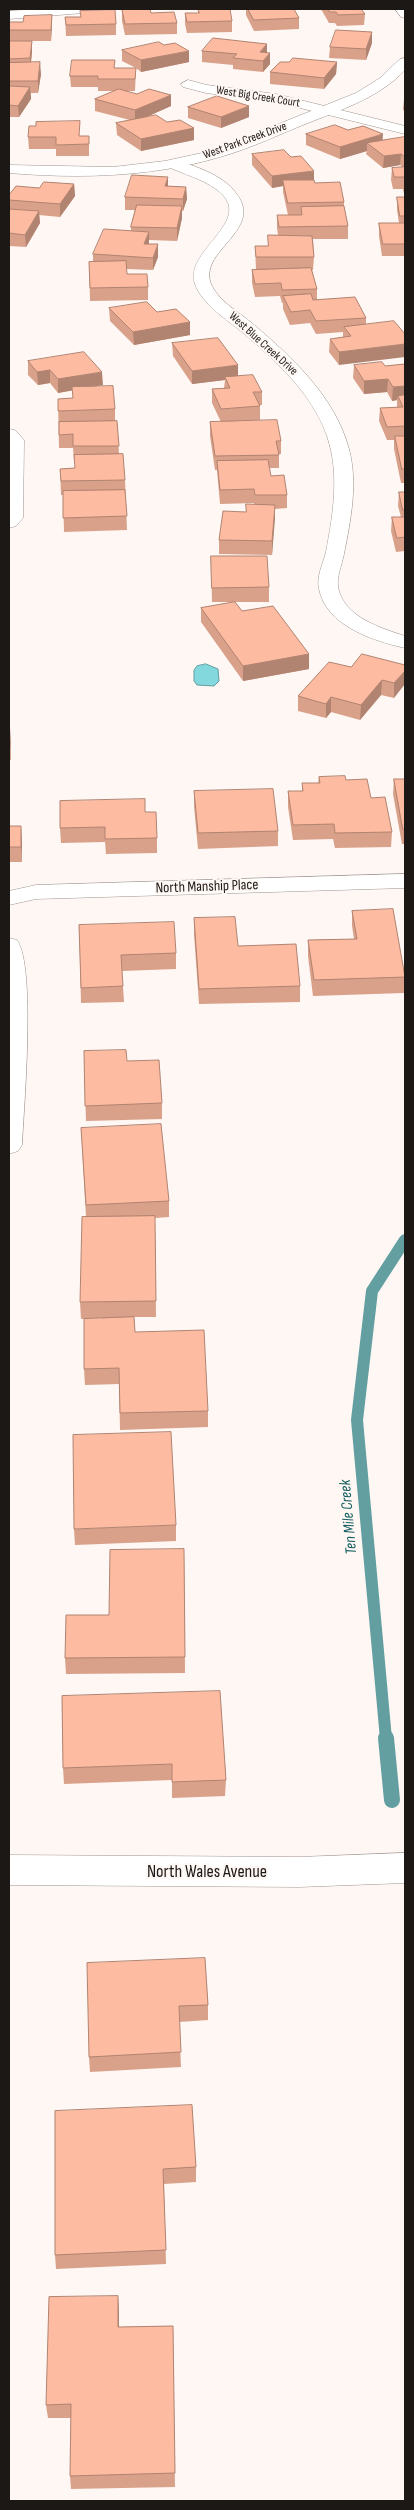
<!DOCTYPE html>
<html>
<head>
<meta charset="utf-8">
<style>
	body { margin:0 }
	#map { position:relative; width:414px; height:2510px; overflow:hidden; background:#fef7f3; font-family:"Sofia Sans Condensed",sans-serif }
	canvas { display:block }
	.frame { position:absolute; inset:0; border:10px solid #1c1816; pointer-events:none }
</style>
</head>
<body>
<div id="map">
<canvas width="414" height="2510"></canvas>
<div class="frame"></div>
</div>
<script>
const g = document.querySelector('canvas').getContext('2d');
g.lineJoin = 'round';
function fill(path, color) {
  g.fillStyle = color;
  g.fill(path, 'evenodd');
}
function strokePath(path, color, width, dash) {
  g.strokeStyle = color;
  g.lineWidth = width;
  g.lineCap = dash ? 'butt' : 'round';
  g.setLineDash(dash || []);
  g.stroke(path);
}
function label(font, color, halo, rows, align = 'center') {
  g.font = font + ' "Sofia Sans Condensed",sans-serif';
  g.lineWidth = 4;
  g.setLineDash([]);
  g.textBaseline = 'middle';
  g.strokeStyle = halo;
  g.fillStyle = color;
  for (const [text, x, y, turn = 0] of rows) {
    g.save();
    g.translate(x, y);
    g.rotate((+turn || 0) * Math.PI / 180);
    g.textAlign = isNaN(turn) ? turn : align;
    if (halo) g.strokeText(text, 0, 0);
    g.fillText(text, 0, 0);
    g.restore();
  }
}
const water = new Path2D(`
	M206,664L218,669L219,681L214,686L197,685L194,681V670L197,666Z`);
fill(water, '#82d8dc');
strokePath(water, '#639ea1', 1);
strokePath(new Path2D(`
	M386,1739L357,1420L372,1291L405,1240`), '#639ea1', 12);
strokePath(new Path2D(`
	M386,1738L392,1800`), '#639ea1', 16);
const minor = new Path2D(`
	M39,9H89L83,13L9,19V11Z
	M188,80L207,85L276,94L405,126V134L276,102L206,93L183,87L181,84Z
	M173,160C194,165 223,175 236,193C266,231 195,251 212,286C220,302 240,313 253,324C293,358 335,397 349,449C358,483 351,519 344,554C342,565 335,579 339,591C347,618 381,628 405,636V648C374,641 326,626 319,589C316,577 323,564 326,552C333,514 340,475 327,436C312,393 276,361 242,332C226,319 202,304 195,284C183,249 259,220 216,189C202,179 184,174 168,167L166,164Z
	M9,429L15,430L24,440L23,518L16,526L9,528Z
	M405,874V888L36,899L9,905V891L36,885Z
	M9,938L17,940C36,967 24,1106 22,1145L18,1151L9,1154Z
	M405,1853V1883L299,1887L9,1885V1855L299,1857Z`);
const tertiary = new Path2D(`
	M395,9H405V18L401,17Z
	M405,58V70C381,96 346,108 313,121C282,133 252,148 220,157C152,177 80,179 9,173V165L113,167L165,161L211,151L356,93L380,78L400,59Z`);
strokePath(minor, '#9e948f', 1);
strokePath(tertiary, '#9e948f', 1);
fill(minor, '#fff');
fill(tertiary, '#fff');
fill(new Path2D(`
	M198,9L232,21V32L187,33L185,24V13H198Z
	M246,9L299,18V29L254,31L246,15Z
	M321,9H361L365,14L364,25L337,26L335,23H329Z
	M122,10L151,13L177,23V34L125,35L122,21Z
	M52,15L51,41H9V22H23Z
	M65,17L116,24V35L66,36Z
	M9,41H32V52L31,63L41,74L38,93H31V99L19,117H9Z
	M372,43L366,60L329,58L330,47Z
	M267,44V53L270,64L263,72L233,69V65L202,62V51Z
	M122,50L189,62L141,72L136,68L135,91H125L171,106L144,118L194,128V140L141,151L117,135L116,123L130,120L95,111V99L115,91H98V87H71L70,76L115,68H136L122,61Z
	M289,62H337L336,74L324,89L270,84V72Z
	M405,98V111L403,110L404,99Z
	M249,106V117L221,128L188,118V107Z
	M348,130L383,140L405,138V194H404L403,189H393L391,180L392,168L403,167L400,165L383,168L366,154L367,151L340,159L306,145V134Z
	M89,136V156H56V149H29L28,137Z
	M252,154L291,157L314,180L315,183L344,202V206L348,226V239H313L314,257L313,270H312L317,289V300L366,318V324L339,365L329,352L330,339L343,337V332L316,334L310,323L290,325L283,309V303H282L280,296L255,297L252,283V270H269H256L255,246H268V235H278L277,228V215H288L283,192V186L272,188L252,165Z
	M74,184L75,196L60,217L39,215L40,223L26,247L9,246V195L39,188Z
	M168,186L186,187L187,199L183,211H182V218L177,241L149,240V244H158V257L153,270L127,269V274L148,287V300L90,301L89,262H93V254L131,231V227L135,210H125V197Z
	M397,197H405V256H382L379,236V223H399L397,210Z
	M109,308L157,312L190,322V335L134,345L110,321Z
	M172,343L238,376L262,392V405H260V420L237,421L281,441V454H279V468H269L271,476L287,495V508L275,509L272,555L219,554V540L246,512L254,505V503L220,504L217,470H215L210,436V422H221L212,403V389L224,388L225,380L192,384L173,356Z
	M28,361L103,385L96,386L115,409V421H117L119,454L125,480L127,530L64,532L63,495H61L60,469L75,468V460H74L73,448H59L58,399L73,398V390L58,393L50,383L38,385L28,375Z
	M405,364V483H401L394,449V440H387L379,421L380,408L397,407V400L392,401L387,392L364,394L353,378L354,365L385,366Z
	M399,492H405V551L396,552L391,531L392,517H401L398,506Z
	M211,556L269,587V602H235L242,611L309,654V669L243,681L201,622V608L235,602H212Z
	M405,665L394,698L381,695L360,720L331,712L326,718L298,711V696L351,667Z
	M9,713L10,727L11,760H9Z
	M319,777L346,780L371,798L392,832L391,847L335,848L333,839L293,840L288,807V791H302V783H318Z
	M394,779H405V844H402L393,794Z
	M194,791L278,831V846L198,849L194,806Z
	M145,812L157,838V853L106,854L105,842L61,843L60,828Z
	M9,826H21L22,862H9Z
	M352,911L405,977L404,993L313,996L308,956V940L354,939L352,926Z
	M194,918L300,986V1002L199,1004L194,934Z
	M79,925L176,953V969L122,971L124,1002L81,1003Z
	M84,1051L162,1103V1119L86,1121Z
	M81,1128L169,1201V1217L155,1218L156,1317H134L135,1332L208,1411V1427L120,1430L119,1384L85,1385L84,1369L102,1318L81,1319L80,1302L86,1217Z
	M176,1525V1541L75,1545L74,1529Z
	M184,1549L185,1673L66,1674L65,1658L109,1615Z
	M62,1696L226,1780L225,1796L172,1798V1780L64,1784L63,1768Z
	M205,1958L208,2005V2020L179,2022L181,2067L90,2072L89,2057Z
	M55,2111L196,2167V2182L164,2184L166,2264L56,2269L55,2255Z
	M118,2296L119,2327L173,2326L175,2487L71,2489L70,2476L71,2418H48L46,2405Z`), '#daa18a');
fill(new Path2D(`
	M52,15V26L51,41V30Z
	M372,32V43L366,60V49Z
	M32,41V52L30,70V58Z
	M267,44V55L260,52Z
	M189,51V62L141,72V60Z
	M270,53V64L263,72V61Z
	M40,62L41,74L38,93V81Z
	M337,62L336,74L324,89V78Z
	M30,87L31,99L19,117L18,106Z
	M171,95V106L135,122V110Z
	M249,106V117L221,128V117Z
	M194,128V140L141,151V139Z
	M383,134L382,146L367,143V151L340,159V147Z
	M401,154L400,165L383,168L384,156Z
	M314,171V183L283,180V186L272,188V176Z
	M168,177V189L165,186Z
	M74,184L75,196L60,217V204Z
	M186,187L187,199L183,211V199Z
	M182,206V218L177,241V228Z
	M39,211L40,223L26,247L25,235Z
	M149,232V244H144Z
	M158,244V257L153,270V258Z
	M190,322V335L134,345L133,332Z
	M405,344V357L339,365V352Z
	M238,365V378L225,377V380L192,384V371Z
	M50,370V383L38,385L37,372Z
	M102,372L103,385L58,393V379Z
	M388,379L387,392L364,394V381Z
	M405,386V399L398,396L397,400L392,401L393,387Z
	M275,505V519L272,555V541Z
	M309,654V669L243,681V666Z
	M405,671V684L394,698V683Z
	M382,680L381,695L360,720L361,705Z
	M331,697V712L326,718V704Z
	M9,713L10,727L11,760L10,745Z
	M21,826L22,841V862L21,847Z
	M118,2296L119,2310V2341L118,2327Z`), '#b18371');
const building = new Path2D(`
	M150,9L151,13L174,12L177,23L125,24L122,10Z
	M198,9H230L232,21L187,22L185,13H199Z
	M248,9H294L299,18L254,20Z
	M328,9H361L365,14L338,15L336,12H330Z
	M115,10L116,24L66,25L65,17H81L80,11Z
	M52,15L51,30H9V22H23L24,16Z
	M336,30L372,32L366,49L330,47Z
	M213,38L267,44L260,52L270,53L263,61L233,58L237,54L202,51Z
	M9,41H32L30,58L9,59Z
	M159,42L164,45L175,43L189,51L141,60L122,50Z
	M293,58L337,62L324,78L270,72L280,62H289Z
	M72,60H115L114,68H136L135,79H98V76H70Z
	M40,62L38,81H9V63Z
	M9,86L30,87L18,106L9,105Z
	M119,89L137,94L149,89L171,95L135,110L95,99Z
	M217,96L249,106L221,117L188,107Z
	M156,115L167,122L180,120L194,128L141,139L116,123Z
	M80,121L79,136H89V144L56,145V137H28L29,126H36V122Z
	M335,125L348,130L363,126L383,134L340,147L306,134Z
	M404,137L405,138V157L401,154L384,156L367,143Z
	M284,150L291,157L301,156L314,171L272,176L252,154Z
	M405,167V182L404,177H394L392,168Z
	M132,175L168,177L165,186L186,187L183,199L125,197Z
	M283,180H314L315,183L340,182L344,202L288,203Z
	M44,182L74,184L60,204L9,200V195L16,186L39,188Z
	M397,197H405V216H400Z
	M137,205L182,206L177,228L131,227Z
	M344,206L348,226L279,227L277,215H302L301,207Z
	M9,209L39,211L25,235L9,233Z
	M379,223H405V244H383Z
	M104,229L149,232L144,244H158L153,258L93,254Z
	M268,235L312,236L314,257H256L255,246H268Z
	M126,261L127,274H147L148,287L90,288L89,262Z
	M311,268L317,289L282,290L281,283L255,284L252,270Z
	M311,294L313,300L355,297L366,318L316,321L310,310L291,312L283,296Z
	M147,302L157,312L176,309L190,322L133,332L109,308Z
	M394,321L405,334V344L339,352L330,339L351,336L344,327Z
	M218,338L238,365L192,371L172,343Z
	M84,352L102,372L58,379L50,370L37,372L28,361Z
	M382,362L385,366L405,364V386L393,387L388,379L364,381L354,365Z
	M253,375L262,392H253L260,406L221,409L212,389L230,388L225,377Z
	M113,386L115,409L58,411V399L73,398L72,387Z
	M405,395V426L387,427L380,408L403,407L398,396Z
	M277,420L281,441H276L279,455L215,456L210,422Z
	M117,421L119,446H73V434L59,435V422Z
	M395,436H405V469H402Z
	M123,454L125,480L61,481L60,469L75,468L74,455Z
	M268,460L271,476L284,475L287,495H255L254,489L220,490L217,461Z
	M125,490L127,516L63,518V491Z
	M399,492H405V510H403Z
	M246,504L275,505L272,541L219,540L223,511L246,512Z
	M392,517H405V537L397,538Z
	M211,556H267L269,587L212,588Z
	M235,602L242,611L273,606L309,654L243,666L201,608Z
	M362,654L405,665V671L394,683L382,680L361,705L331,697L326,704L298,696L329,662L351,667Z
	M9,713L10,745H9Z
	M345,776L346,780L367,779L371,798L385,797L392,832L335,833L334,824L293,825L288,791H303L302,783H320L319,777Z
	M394,779H405V829H403Z
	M273,789L278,831L198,833L194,791Z
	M145,799V812H156L157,838L105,839V827L60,828V801Z
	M9,826H21V847H9Z
	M393,909L405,977L314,980L308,940L357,939L352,911Z
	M235,917L238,946L296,944L300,986L199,989L194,918Z
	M174,922L176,953L121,955L123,986L81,988L79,925Z
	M126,1050L127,1061L159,1060L162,1103L85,1106L84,1051Z
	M161,1124L169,1201L86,1205L81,1128Z
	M155,1216L156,1301L80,1302L82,1217Z
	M134,1317L135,1332L204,1330L208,1411L120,1413L119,1368L84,1369V1319Z
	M171,1432L176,1525L74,1529L73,1435Z
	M184,1549L185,1657L65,1658L66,1615H109L110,1550Z
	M220,1691L226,1780L172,1782V1764L63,1768L62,1696Z
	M205,1958L208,2005L179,2006L181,2052L89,2057L87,1963Z
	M192,2105L196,2167L163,2169L166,2250L55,2255V2111Z
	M118,2296V2327L173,2326L175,2473L70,2476L71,2404L46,2405L49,2297Z`);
fill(building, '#fdbba1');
strokePath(building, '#b18371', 1);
label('12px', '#1c1816', '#fef7f3', [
	["West Big Creek Court",258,97,9],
	["West Park Creek Drive",245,141,-20],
	["West Blue Creek Drive",263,344,42]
]);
label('15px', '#1c1816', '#fef7f3', [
	["North Manship Place",207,887,-2]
]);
label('italic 16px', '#145e61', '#fef7f3', [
	["Ten Mile Creek",349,1517,-95]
]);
label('18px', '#1c1816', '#fef7f3', [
	["North Wales Avenue",207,1872]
]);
</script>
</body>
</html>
